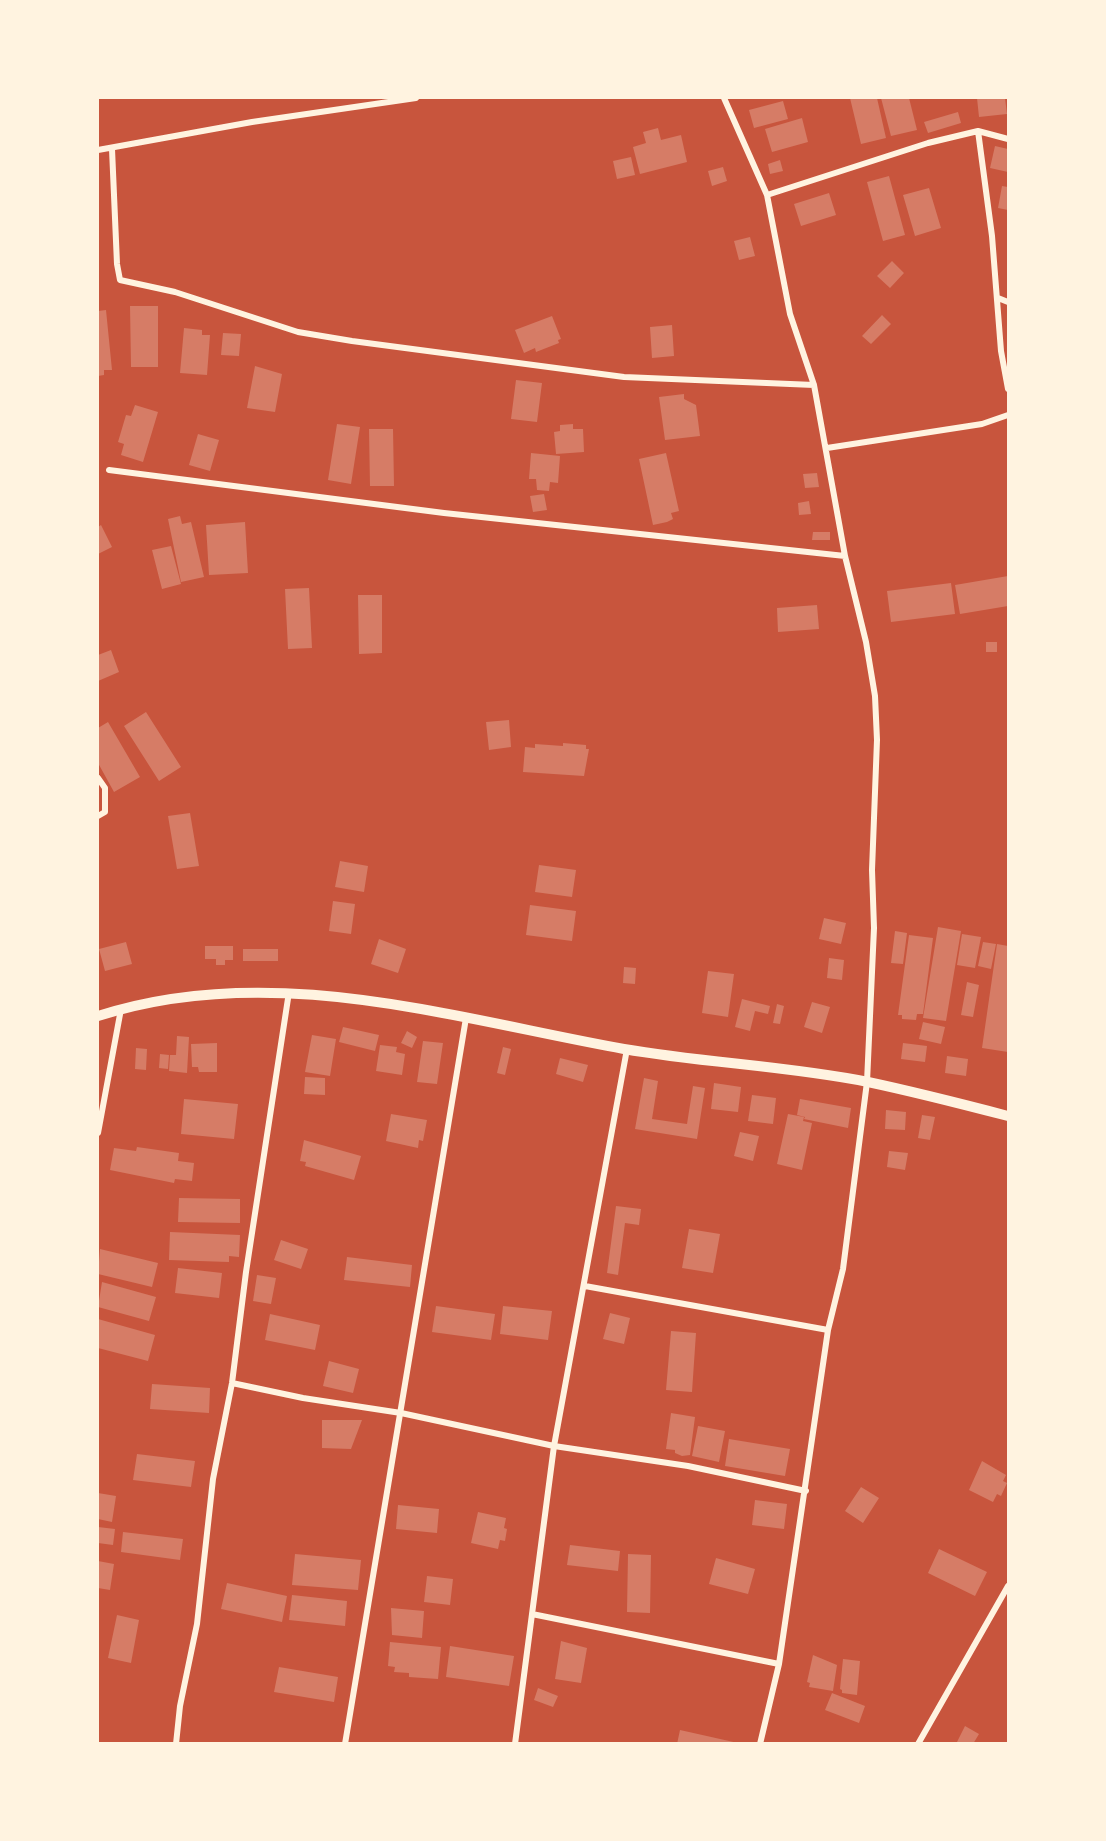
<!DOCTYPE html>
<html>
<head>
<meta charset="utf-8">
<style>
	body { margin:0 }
	#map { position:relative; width:1106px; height:1841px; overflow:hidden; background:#c8553d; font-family:"DM Sans",sans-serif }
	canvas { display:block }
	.frame { position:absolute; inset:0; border:99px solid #fff3e0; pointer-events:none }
</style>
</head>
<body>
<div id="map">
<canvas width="1106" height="1841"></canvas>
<div class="frame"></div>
</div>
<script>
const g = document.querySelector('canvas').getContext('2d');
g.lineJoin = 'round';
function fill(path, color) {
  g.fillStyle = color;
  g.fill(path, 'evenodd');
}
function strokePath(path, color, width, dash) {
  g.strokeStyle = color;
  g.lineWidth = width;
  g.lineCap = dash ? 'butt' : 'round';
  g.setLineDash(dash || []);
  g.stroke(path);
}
fill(new Path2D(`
	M850,98H877L886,138L861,144Z
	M881,98H909L917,130L891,136Z
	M977,98H1005L1007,114L979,117Z
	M783,101L788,119L754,128L749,110Z
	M958,112L961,123L928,133L924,122Z
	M802,118L808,142L772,152L765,129Z
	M658,128L661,140L681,135L687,162L640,174L633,147L646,143L643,132Z
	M995,146L1008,149V172L990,168Z
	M631,157L635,175L617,179L613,161Z
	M780,160L783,171L770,174L768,164Z
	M723,167L727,181L712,186L708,171Z
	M889,176L905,235L883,241L867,182Z
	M1002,186L1008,187V210L998,208Z
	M929,188L941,228L915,236L903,195Z
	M829,193L836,215L801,226L794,204Z
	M750,237L755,256L739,260L734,241Z
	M892,261L904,273L890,288L877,276Z
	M130,306H158V367H131Z
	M106,310L112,370H104V375L98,376V311Z
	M882,315L891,324L871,344L862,336Z
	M552,316L561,339L558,340L559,343L536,352L535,348L524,353L515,330Z
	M672,325L674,356L652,358L650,327Z
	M184,328L202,330V335H210L207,375L180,373Z
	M223,333L241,334L239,356L221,355Z
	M255,366L282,374L275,412L247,408Z
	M516,380L542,383L537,422L511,419Z
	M684,394V399L696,405L700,436L665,440L659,397Z
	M135,405L158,412L143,462L121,455L124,444L118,442L126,415L131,416Z
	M337,424L360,427L351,484L328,480Z
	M573,424V429H583L584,452L556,454L554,432L560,431V425Z
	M369,429H393L394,486H370Z
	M198,434L219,440L210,471L189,465Z
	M531,453L560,456L558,483L550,482L549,491L537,490L536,479H529Z
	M666,453L679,511L671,513L673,519L667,522L653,525L639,459Z
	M817,473L819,487L805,488L803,474Z
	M544,494L547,510L533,512L530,496Z
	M809,501L811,514L799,515L798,503Z
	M180,516L182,524L191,522L204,577L181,582L168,519Z
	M245,522L248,573L209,575L206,525Z
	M101,525L112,547L98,554V527Z
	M813,532H830V540H812Z
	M171,546L181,584L162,589L152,550Z
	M1008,576V606L960,614L955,585Z
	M951,583L955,614L891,622L887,591Z
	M309,588L312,648L288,649L285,589Z
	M358,595H382V653L359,654Z
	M817,605L819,629L778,632L777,608Z
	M986,642H997V652H986Z
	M111,650L119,672L98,681V655Z
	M146,712L181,767L159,781L124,726Z
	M509,720L511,747L489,750L486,722Z
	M108,722L140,777L114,792L98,763V728Z
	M563,743L586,745V749H589L584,776L523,772L525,747L535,748V744L563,746Z
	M190,813L199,866L177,869L168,816Z
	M340,861L368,866L364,892L335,887Z
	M539,865L576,870L572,897L535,892Z
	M333,901L355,904L351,934L329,931Z
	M530,905L576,911L572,941L526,935Z
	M824,918L846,923L841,944L819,939Z
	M938,927L961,931L946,1021L923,1018Z
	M895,931L907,933L903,964L891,963Z
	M962,934L981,937L975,968L957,965Z
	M909,935L933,938L923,1014H917L916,1020L902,1019V1015H898Z
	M379,939L406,949L398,973L371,964Z
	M126,942L132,964L105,971L99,949Z
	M983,942L996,944L991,969L978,966Z
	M997,944L1008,946V1052L982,1048Z
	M205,946H233V960H225V965H216V959H205Z
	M243,949H278V961H243Z
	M829,958L844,960L842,980L827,978Z
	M624,967L636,968L635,984L623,983Z
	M708,971L734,974L728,1017L702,1013Z
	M967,982L979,985L973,1017L961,1015Z
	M742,999L770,1006L768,1014L755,1011L750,1031L735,1027Z
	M812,1002L830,1007L822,1033L804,1027Z
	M777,1004L784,1006L780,1024L773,1023Z
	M923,1022L945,1027L941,1044L919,1039Z
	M343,1027L379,1035L375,1051L339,1042Z
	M407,1031L417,1037L412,1048L401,1043Z
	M312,1035L336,1039L330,1076L305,1072Z
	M177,1036L189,1037L187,1073L169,1071L170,1055H176Z
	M423,1041L443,1043L437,1084L417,1082Z
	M217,1043V1072H199L198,1067H192L191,1044Z
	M903,1043L927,1046L925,1062L901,1059Z
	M380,1045L397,1047L396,1052L405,1054L402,1075L376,1071Z
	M503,1047L511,1049L505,1075L497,1073Z
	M136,1048L147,1049L146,1070L135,1069Z
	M160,1054L169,1055L168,1069L159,1068Z
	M947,1056L968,1059L966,1076L945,1073Z
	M560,1058L588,1065L583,1082L556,1074Z
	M305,1077L325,1078V1095L304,1094Z
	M644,1078L658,1081L652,1119L687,1124L693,1086L705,1088L697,1139L635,1129Z
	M714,1083L741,1087L738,1112L711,1109Z
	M752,1095L776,1098L773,1124L748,1121Z
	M184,1099L238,1104L234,1139L181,1134Z
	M800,1099L851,1108L848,1128L804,1119L805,1117L797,1115Z
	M886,1110L906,1112L905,1130L885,1129Z
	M391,1114L427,1120L423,1141L419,1140L418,1148L386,1141Z
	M788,1114L804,1117L803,1121L812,1123L802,1170L777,1164Z
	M922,1115L935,1117L930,1140L918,1138Z
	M740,1132L759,1136L753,1161L734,1156Z
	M304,1140L361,1156L354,1180L305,1166L306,1162L300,1161Z
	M137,1147L179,1153L178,1161L194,1163L192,1181L175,1179L174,1183L110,1170L114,1148L136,1151Z
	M889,1151L908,1153L905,1170L887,1167Z
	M179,1198L240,1199V1223L178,1222Z
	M616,1206L641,1209L639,1225L625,1223L618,1275L607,1273Z
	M689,1229L720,1234L713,1273L682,1268Z
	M170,1232L240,1235L239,1257L229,1256V1262L169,1260Z
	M281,1240L308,1249L301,1269L274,1260Z
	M100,1249L158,1263L152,1287L98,1274Z
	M347,1257L412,1265L410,1287L344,1280Z
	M178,1268L222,1273L219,1298L175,1293Z
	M257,1275L276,1278L271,1304L253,1301Z
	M102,1282L156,1297L149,1321L98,1307Z
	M436,1306L495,1314L491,1340L432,1332Z
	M503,1306L552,1311L548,1340L500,1334Z
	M610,1313L630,1318L624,1344L603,1339Z
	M270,1314L320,1325L315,1350L265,1340Z
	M98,1319L155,1335L148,1361L98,1348Z
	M671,1331L696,1333L692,1392L666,1390Z
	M329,1361L359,1369L353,1393L323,1386Z
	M152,1384L210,1388L209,1413L150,1409Z
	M671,1413L695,1417L690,1455L682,1456L675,1453V1450L666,1449Z
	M322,1420H362L351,1449L322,1448Z
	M698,1426L725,1431L719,1462L692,1456Z
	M729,1439L790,1449L785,1476L725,1466Z
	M137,1454L195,1461L191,1487L133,1480Z
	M982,1461L1006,1475L1003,1481L1007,1483L1001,1496L997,1494L993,1502L969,1490Z
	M861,1487L879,1498L863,1523L845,1511Z
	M98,1493L116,1496L112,1522L98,1519Z
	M755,1500L787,1504L784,1529L752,1525Z
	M398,1505L439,1509L437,1533L396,1529Z
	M478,1512L506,1518L504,1528L507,1529L505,1541L500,1540L498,1549L471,1543Z
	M98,1527L115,1529L113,1545L98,1543Z
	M123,1532L183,1539L180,1560L121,1552Z
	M570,1545L620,1551L618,1571L567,1565Z
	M939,1549L987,1572L975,1596L928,1573Z
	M295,1554L361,1560L358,1590L292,1585Z
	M628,1554L651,1555L650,1613L627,1612Z
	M716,1558L755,1569L748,1594L709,1584Z
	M98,1561L114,1564L110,1590L98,1588Z
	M427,1576L453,1579L450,1605L424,1602Z
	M227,1583L287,1596L282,1622L221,1609Z
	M292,1595L347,1601L345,1626L289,1620Z
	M391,1608L424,1611L422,1638L392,1635Z
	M117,1615L139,1620L131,1663L108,1658Z
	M561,1641L587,1648L581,1683L555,1679Z
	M390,1642L441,1647L438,1679L409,1677V1673L394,1672L395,1667L388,1666Z
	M450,1646L514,1656L509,1686L446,1677Z
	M813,1655L837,1665L833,1691L809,1687L810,1683L807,1682Z
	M843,1659L860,1661L857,1695L842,1693V1690L840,1689Z
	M279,1667L338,1677L334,1702L274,1692Z
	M538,1688L558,1696L553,1707L534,1700Z
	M832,1693L865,1706L859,1723L825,1710Z
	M965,1726L979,1734L973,1744H956Z
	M680,1730L738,1743V1744H677Z`), '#d67c66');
strokePath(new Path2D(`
	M724,98L767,195L790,314L814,385L845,556L866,642L875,696L877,740L872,870L874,928L867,1082L843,1269L828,1330L779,1664L760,1744
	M978,131L992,236L1001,351L1008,389
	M112,149L117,264L120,280L175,292L298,332L352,341L624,377L814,385
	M98,150L252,122L416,98
	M767,195L928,143L978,131L1008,139
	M998,298L1008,302
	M827,448L982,424L1008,415
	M109,470L444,513L845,556
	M98,778L105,788V812L98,816
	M98,1133L121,1009
	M585,1286L828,1330
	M232,1383L303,1398L401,1413L554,1446L688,1466L806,1491
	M532,1614L779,1664
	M176,1744L180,1706L197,1624L213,1479L232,1383L246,1272L289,992
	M345,1744L466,1018
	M515,1744L554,1446L627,1049
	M918,1744L1008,1586`), '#fff3e0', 6);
strokePath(new Path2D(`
	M98,1016C271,960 452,1018 624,1049C705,1063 788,1066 868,1082C915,1092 962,1104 1008,1116`), '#fff3e0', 10);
</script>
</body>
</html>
